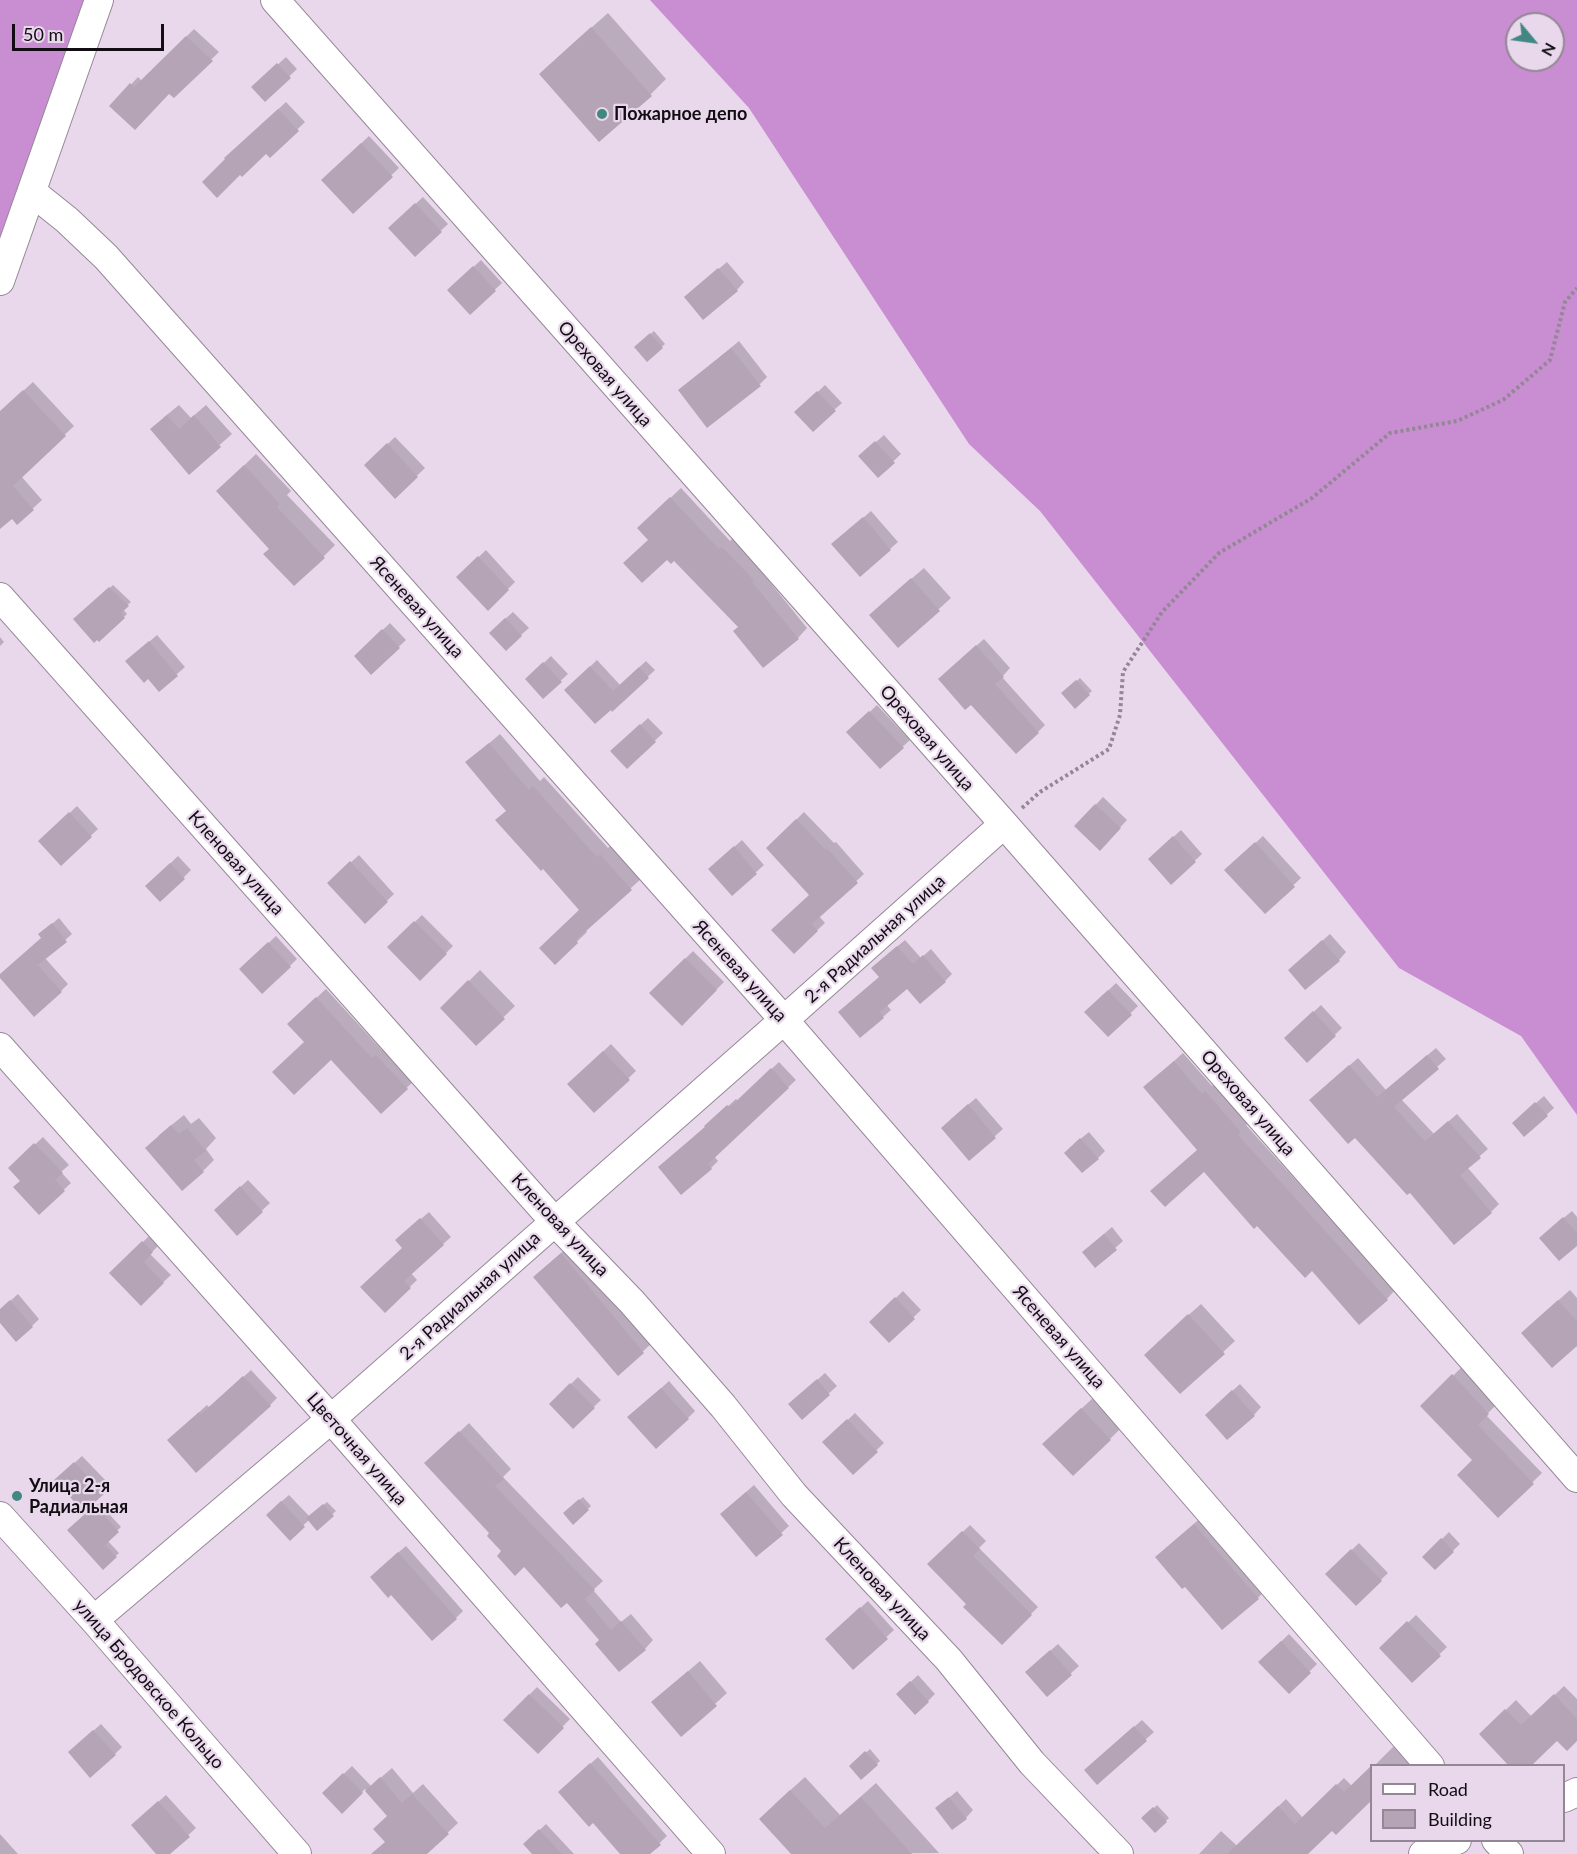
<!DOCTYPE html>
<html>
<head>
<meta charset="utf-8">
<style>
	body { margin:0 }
	#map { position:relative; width:1577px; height:1854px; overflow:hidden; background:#e9d8eb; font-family:Lato,sans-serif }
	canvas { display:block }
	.legend { position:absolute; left:1370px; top:1764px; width:195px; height:78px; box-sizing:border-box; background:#e9d8eb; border:2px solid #938795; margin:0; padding:8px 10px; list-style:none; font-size:18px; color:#120d13 }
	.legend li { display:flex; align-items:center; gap:12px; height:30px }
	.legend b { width:30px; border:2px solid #938795 }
	.north { position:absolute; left:1505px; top:12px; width:60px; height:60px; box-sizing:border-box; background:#e9d8eb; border:2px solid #938795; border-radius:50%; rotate:119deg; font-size:16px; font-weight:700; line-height:24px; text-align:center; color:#120d13 }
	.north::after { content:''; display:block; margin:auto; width:21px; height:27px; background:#418883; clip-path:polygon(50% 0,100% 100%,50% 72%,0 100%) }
	.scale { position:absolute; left:12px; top:24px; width:152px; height:27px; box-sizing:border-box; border:3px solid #120d13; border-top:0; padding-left:8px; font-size:18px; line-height:21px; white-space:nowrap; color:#120d13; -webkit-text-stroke:4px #e9d8eb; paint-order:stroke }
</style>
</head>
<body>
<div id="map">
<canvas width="1577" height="1854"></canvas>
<ul class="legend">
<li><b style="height:8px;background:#fff"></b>Road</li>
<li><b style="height:16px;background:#b4a4b6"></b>Building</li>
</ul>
<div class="north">N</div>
<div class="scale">50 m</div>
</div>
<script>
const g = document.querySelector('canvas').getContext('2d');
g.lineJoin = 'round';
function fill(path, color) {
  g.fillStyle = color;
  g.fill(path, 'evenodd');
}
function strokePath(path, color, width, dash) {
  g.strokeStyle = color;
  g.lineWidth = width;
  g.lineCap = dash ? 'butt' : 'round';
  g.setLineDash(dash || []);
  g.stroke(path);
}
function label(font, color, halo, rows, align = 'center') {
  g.font = font + ' Lato,sans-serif';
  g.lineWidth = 4.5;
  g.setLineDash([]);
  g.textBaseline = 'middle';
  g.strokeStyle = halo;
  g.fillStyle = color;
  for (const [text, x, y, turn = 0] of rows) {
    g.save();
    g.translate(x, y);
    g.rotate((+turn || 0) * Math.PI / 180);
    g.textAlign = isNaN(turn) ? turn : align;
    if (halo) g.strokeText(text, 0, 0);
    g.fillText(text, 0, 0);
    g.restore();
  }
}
fill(new Path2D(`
	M0,0H85L0,242Z
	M650,0H1577V1115L1521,1036L1399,968L1040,511L969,444L749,108ZM1517,24H1553V60H1517Z`), '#c98dd2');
fill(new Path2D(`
	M608,13L666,79L650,95L556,59Z
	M194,29L219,52L174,96L169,92L111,106L138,77L142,81Z
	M286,57L297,69L265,100L261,80Z
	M286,102L305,122L270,156L267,152L233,151Z
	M369,136L399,168L353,212L331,172Z
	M423,197L448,224L415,255L397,221Z
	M481,260L502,283L470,313L456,283Z
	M727,262L744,282L737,290H693Z
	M654,331L665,344L647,360L636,347Z
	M739,341L767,377L760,384L680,390Z
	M33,382L74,426L21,476L42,500L17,523L12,517L0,524V412Z
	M825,385L842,403L834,410L804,405Z
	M179,405L191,418L206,405L232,434L189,472L163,418Z
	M884,435L901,454L878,476L868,449Z
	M395,437L425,468L395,497L373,458Z
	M256,454L291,491L287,495L335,545L323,557L271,548L229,480Z
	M681,488L730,541L733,538L763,569L761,571L807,628L798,638L740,626L674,559L650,540L649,518Z
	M871,511L898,542L890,549L841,537Z
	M486,550L515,582L488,609L458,577Z
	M924,568L951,598L898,646L882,604Z
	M113,585L131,602L123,609L127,614L99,640L75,619Z
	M513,612L529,628L521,635L498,625Z
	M390,623L406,640L371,673L363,649Z
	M157,635L185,667L159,690L135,654Z
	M0,637L4,642L0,646Z
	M984,639L1010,668L1002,677L1045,725L1038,732L947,672Z
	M551,656L568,674L543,697L527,679Z
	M597,660L620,685L646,661L655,670L612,710L566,690Z
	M1080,678L1092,691L1075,706L1063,693Z
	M877,705L910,740L881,767L848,733Z
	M648,718L663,733L627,767L620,744Z
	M500,734L540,781L544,777L608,848L611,845L641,879L585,929L587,932L555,963L581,910L507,810L467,762Z
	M1103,797L1127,820L1100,849L1076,826Z
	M77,806L98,829L61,864L40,841Z
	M804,812L834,843L836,842L864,874L819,916L825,923L794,952L811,895L768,848Z
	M1181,830L1202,854L1171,883L1157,852Z
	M1263,836L1301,878L1265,912L1234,863Z
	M742,840L764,865L732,894L717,862Z
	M359,855L394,894L365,922L336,876Z
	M178,856L191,870L161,900L147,886Z
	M422,915L453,946L420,979L389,947Z
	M59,918L72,934L45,958L68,984L61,991L0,976L43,938L47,928Z
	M1330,934L1346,952L1339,960L1297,963Z
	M276,936L297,959L263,992L241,969Z
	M905,940L921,958L931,949L952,974L945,981L907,987L886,1004L891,1010L861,1036L881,977V960Z
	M693,951L724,982L682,1024L651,993Z
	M480,970L515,1006L476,1044L442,1008Z
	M1116,983L1138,1006L1108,1035L1086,1012Z
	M326,989L382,1050L386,1047L416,1079L381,1112L331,1058L306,1042L298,1015Z
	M1321,1005L1342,1028L1307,1061L1286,1038Z
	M611,1044L636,1071L594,1111L569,1084Z
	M1436,1048L1446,1059L1401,1099L1434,1134L1457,1114L1488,1149L1467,1167L1499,1204L1491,1212L1410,1191L1319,1092L1358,1058L1386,1090Z
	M1183,1053L1212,1086L1215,1083L1249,1122L1246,1125L1395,1290L1387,1299L1312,1269L1199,1149L1154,1079Z
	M779,1062L796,1080L714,1156L718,1161L711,1168L660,1167L736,1099L738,1101Z
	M1544,1096L1554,1108L1524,1135L1521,1116Z
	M976,1098L1003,1129L969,1159L950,1120Z
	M184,1115L191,1124L199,1118L216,1138L206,1149L214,1160L203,1171L158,1136Z
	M1089,1132L1105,1151L1098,1158L1073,1145Z
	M43,1137L69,1165L61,1172L71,1183L39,1213L22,1181L10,1168Z
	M248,1180L270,1203L237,1234L223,1203Z
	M1572,1211L1577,1217V1244L1548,1231Z
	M429,1212L451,1237L411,1273L417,1280L385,1311L403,1248L405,1233Z
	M1112,1227L1123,1241L1095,1266L1091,1245Z
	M150,1235L160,1244L150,1254L171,1275L141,1303L112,1273Z
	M569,1246L651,1344L618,1374L542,1270Z
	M1570,1290L1577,1298V1344L1534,1322Z
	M903,1291L921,1310L889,1341L871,1322Z
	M18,1294L39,1319L32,1326L0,1320V1310Z
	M1201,1304L1235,1341L1180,1392L1157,1343Z
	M1463,1366L1498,1403L1486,1415L1542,1473L1498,1516L1474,1460L1422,1406Z
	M251,1370L277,1398L270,1405L176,1433L207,1405L210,1408Z
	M825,1373L837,1386L802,1418L798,1397Z
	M578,1377L601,1400L573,1427L551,1404Z
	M669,1381L695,1411L688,1418L637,1410Z
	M1240,1384L1261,1407L1254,1415L1214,1407Z
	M1093,1398L1121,1428L1110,1439L1056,1432Z
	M855,1413L884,1443L853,1473L825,1442Z
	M469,1423L511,1469L503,1477L603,1581L593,1590L621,1622L631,1614L653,1640L645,1649L601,1640L567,1601L524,1565L503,1551L435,1455Z
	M82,1456L110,1485L84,1510L56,1480Z
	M754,1485L789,1526L757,1555L729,1507Z
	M289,1495L310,1517L327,1502L336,1511L317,1528L309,1520L290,1538L275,1507Z
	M583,1497L591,1506L573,1523L565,1513Z
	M99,1503L121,1527L107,1540L119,1553L103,1567L69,1530Z
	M1204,1515L1267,1588L1258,1598L1166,1548Z
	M970,1525L986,1541L979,1548L1038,1607L1002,1643L929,1564Z
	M1449,1532L1460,1544L1435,1568L1424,1557Z
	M1359,1543L1388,1573L1356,1604L1327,1574Z
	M406,1546L463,1611L456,1618L391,1593L379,1569Z
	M868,1601L894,1630L853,1668L834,1632Z
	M1416,1615L1447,1647L1412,1681L1381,1648Z
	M1289,1634L1317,1664L1289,1692L1260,1662Z
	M1058,1644L1079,1666L1047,1695L1034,1665Z
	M700,1661L727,1693L681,1735L665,1691Z
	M918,1675L935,1694L916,1713L898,1694Z
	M1564,1686L1577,1699V1739L1481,1734L1516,1700L1532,1717Z
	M537,1687L570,1719L538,1752L505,1720Z
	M1142,1720L1154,1732L1097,1783L1093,1763Z
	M101,1724L122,1747L115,1754L77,1745Z
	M1394,1746L1413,1766H1374Z
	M870,1749L880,1761L861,1778L851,1766Z
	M598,1757L667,1836L648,1854H622L567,1785Z
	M352,1766L371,1786L392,1768L413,1793L423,1784L458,1823L425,1854H381L386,1841L389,1816L365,1789L342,1812L324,1793Z
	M1372,1768V1799L1336,1833L1332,1829L1306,1854H1268L1249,1835L1286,1799L1303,1818L1344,1778L1352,1786Z
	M805,1777L840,1815L876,1783L939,1853L793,1854L775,1804Z
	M957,1791L973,1810L966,1818L937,1808Z
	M166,1795L196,1828L168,1854H158L140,1818Z
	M1157,1805L1169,1818L1155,1831L1144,1818Z
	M546,1824L574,1854H534L525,1844Z
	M1221,1831L1246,1854H1199Z
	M0,1834L18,1854H0Z`), '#0003');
fill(new Path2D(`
	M591,27L652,96L599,142L539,74Z
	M186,36L213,61L174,98L169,94L135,130L109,106L130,83L134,87Z
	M277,63L291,78L265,102L251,87Z
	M278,109L299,131L270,158L266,154L242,177L240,175L217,198L202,182L225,159L224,158Z
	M361,143L393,177L353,214L321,180Z
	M415,203L442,232L415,257L388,228Z
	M473,266L496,291L470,315L447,290Z
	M718,268L738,291L703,320L684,297Z
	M650,333L663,348L647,362L634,347Z
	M731,348L761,386L707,428L678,390Z
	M23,390L66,436L13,486L34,510L17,525L12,519L0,529V411Z
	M817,391L836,411L813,432L794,412Z
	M167,415L179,429L194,415L221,447L189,475L150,429Z
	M875,441L895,463L878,478L858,456Z
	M387,443L418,477L395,499L364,465Z
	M244,465L280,504L277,507L325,558L294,586L263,554L269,549L216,491Z
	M670,497L719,549L722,547L754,580L752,582L799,639L763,668L733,631L738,627L674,561L671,564L667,560L642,583L623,563L648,540L637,528Z
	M863,517L891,550L860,577L831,544Z
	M478,556L509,590L488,611L456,577Z
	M911,578L940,611L898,648L869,615Z
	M109,587L129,606L121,613L125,618L99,642L97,640L94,643L73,619Z
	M505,618L522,636L506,651L489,633Z
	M382,629L400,648L371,675L354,656Z
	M149,641L178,676L159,692L148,679L144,683L125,661Z
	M976,645L1004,677L995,684L1039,733L1016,754L971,705L965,710L938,679Z
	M543,662L562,682L543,699L525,679Z
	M590,666L613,691L639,667L649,678L612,712L611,710L595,724L564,690Z
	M1076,680L1090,695L1075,709L1061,693Z
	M869,711L904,748L880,769L846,732Z
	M640,724L656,742L627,769L610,751Z
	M489,743L529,790L533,786L597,857L600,854L632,890L576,940L578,943L555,965L539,948L579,910L543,869L541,871L495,820L506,811L465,762Z
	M1095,804L1121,828L1100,851L1074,826Z
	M69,812L92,837L61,866L38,841Z
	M796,819L826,850L827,848L858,883L812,924L818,931L794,954L771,930L809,895L766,848Z
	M1173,836L1196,862L1171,885L1148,859Z
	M1255,842L1295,887L1265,914L1224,870Z
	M734,846L757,874L732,896L708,869Z
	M350,861L388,902L365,924L327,883Z
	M170,863L185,879L160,902L145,886Z
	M414,921L447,954L420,981L387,947Z
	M52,923L67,942L38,965L62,992L34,1017L0,978V974L41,938L38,934Z
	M1322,940L1340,961L1305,990L1288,970Z
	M268,942L291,967L262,994L239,969Z
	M897,946L913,964L923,955L946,982L920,1004L907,989L880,1012L884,1018L860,1038L838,1012L879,977L871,968Z
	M685,958L717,990L682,1026L649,993Z
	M468,980L505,1019L476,1046L440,1008Z
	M1108,990L1132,1015L1108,1037L1084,1012Z
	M316,997L372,1058L376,1055L408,1089L381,1114L331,1060L294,1095L272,1072L304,1042L287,1024Z
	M1313,1011L1336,1036L1307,1063L1284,1038Z
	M603,1051L630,1080L594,1113L567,1084Z
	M1427,1055L1439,1069L1394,1107L1425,1141L1448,1121L1481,1158L1460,1175L1492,1213L1454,1245L1410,1193L1407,1195L1355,1138L1348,1144L1309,1100L1349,1065L1377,1097Z
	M1174,1061L1202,1094L1205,1091L1241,1132L1238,1135L1388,1300L1359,1325L1312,1271L1305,1278L1257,1226L1254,1229L1204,1172L1165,1207L1150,1191L1197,1150L1143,1087Z
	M771,1068L789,1088L708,1164L712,1169L681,1195L658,1167L705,1127L704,1126L727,1105L730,1107Z
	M1535,1102L1548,1116L1524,1137L1512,1123Z
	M968,1104L996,1138L969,1161L941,1128Z
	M171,1125L179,1134L187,1128L206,1151L194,1160L204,1172L182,1191L145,1148Z
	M1080,1138L1099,1159L1082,1173L1064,1153Z
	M34,1143L63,1173L55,1180L65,1191L39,1215L13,1187L20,1181L8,1168Z
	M240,1186L263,1212L237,1236L214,1210Z
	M1563,1217L1577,1233V1246L1559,1261L1539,1238Z
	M420,1218L444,1245L404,1281L411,1288L385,1313L360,1287L402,1248L395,1240Z
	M1104,1234L1117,1250L1095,1268L1082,1252Z
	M142,1241L153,1252L144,1262L164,1283L141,1306L109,1273Z
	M561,1253L644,1353L618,1376L533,1277Z
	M895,1297L915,1319L889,1343L869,1322Z
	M10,1300L33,1327L16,1342L0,1323V1309Z
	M1558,1300L1577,1321V1346L1552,1368L1521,1333Z
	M1188,1314L1225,1354L1180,1394L1144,1355Z
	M1452,1374L1489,1414L1478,1425L1534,1484L1498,1518L1457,1475L1472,1460L1420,1406Z
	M243,1376L271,1406L196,1473L167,1440L199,1412L201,1414Z
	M817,1379L830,1395L802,1420L788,1404Z
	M570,1383L595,1408L573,1429L549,1404Z
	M661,1388L689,1419L656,1449L627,1417Z
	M1232,1390L1255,1416L1227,1440L1205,1415Z
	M1081,1408L1111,1440L1073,1476L1042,1444Z
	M847,1419L878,1452L853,1475L822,1442Z
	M459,1431L504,1479L495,1486L595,1590L585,1599L611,1630L621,1621L646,1650L619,1672L595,1644L599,1640L567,1603L561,1608L524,1567L515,1576L497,1556L501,1551L487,1536L489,1533L424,1463Z
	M74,1462L104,1494L84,1512L54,1480Z
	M746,1492L783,1535L756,1557L720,1514Z
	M579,1499L589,1510L573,1525L563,1513Z
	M281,1501L305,1527L290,1541L266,1515Z
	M323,1504L334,1516L317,1531L306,1518Z
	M95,1505L119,1532L105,1545L117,1557L103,1570L67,1530Z
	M1194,1524L1259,1599L1222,1630L1185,1587L1182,1589L1155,1557Z
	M962,1531L980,1549L973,1556L1032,1615L1002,1645L963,1607L966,1604L927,1564Z
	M1441,1538L1454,1552L1435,1570L1422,1557Z
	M1351,1549L1382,1581L1356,1606L1325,1574Z
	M398,1552L457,1619L432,1641L391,1595L388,1598L370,1577Z
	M860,1607L888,1639L853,1670L825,1639Z
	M1407,1621L1441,1656L1412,1683L1379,1648Z
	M1281,1641L1311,1673L1289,1694L1258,1662Z
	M1050,1650L1072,1675L1047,1697L1025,1672Z
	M688,1671L717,1706L681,1737L651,1702Z
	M910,1681L929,1702L915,1715L896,1694Z
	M529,1694L564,1728L538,1754L503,1720Z
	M1554,1694L1577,1719V1741L1567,1751L1557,1741L1531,1766H1509L1479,1734L1505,1709L1521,1725Z
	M1134,1726L1147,1741L1097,1785L1084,1770Z
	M93,1730L116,1755L90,1778L68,1752Z
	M865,1751L878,1765L861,1780L849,1766Z
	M590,1763L661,1845L650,1854H620L593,1823L589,1827L558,1792Z
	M1371,1766V1801L1336,1835L1332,1831L1308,1854H1227L1278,1806L1295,1824L1336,1784L1344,1792Z
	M343,1773L363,1793L342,1814L322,1793Z
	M380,1777L402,1803L412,1794L449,1834L427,1854H371L385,1842L373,1829L387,1816L365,1791Z
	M790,1790L825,1828L861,1797L912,1854H791L759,1819Z
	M949,1797L967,1819L952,1830L935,1808Z
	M158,1801L190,1837L170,1854H156L131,1825Z
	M1153,1807L1167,1822L1155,1833L1141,1818Z
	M539,1829L562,1854H532L523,1844Z`), '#b4a4b6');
const minor = new Path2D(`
	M275,0L1004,824L1577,1478
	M32,192L67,220L106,257L784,1020L1430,1766
	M0,281L99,0
	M0,597L554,1221L632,1302L723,1406L794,1495L949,1660L1032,1763L1119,1854
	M0,1047L331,1419L711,1854
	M0,1516L94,1620L297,1854
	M94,1620L331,1419L784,1020L1004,824
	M1564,1798L1577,1792
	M1496,1840L1509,1854
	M1423,1854L1457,1840`);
strokePath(minor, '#968798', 30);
strokePath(new Path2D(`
	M1022,808L1040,792L1109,749L1120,715L1123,672L1162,612L1219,553L1312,498L1390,433L1457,421L1503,400L1550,360L1565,302L1577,288`), '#938795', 4, [3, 3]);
strokePath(minor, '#fff', 28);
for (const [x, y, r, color] of [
	[602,114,6,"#418883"],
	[17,1496,6,"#418883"]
]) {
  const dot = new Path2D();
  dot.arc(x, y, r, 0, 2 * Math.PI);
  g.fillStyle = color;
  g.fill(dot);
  strokePath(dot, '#e9d8eb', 2);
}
label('bold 18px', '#120d13', '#e9d8eb', [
	["Пожарное депо",614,114],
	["Улица 2-я",29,1486],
	["Радиальная",29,1507]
], 'left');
label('18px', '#120d13', '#e9d8eb', [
	["Ореховая улица",605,374,49],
	["Ясеневая улица",417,607,48],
	["Ореховая улица",927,738,49],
	["Кленовая улица",236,863,48],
	["2-я Радиальная улица",875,939,-42],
	["Ясеневая улица",740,971,48],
	["Ореховая улица",1248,1103,49],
	["Кленовая улица",560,1225,47],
	["2-я Радиальная улица",470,1296,-42],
	["Ясеневая улица",1059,1337,49],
	["Цветочная улица",357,1449,49],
	["Кленовая улица",882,1589,47],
	["улица Бродовское Кольцо",149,1684,49]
]);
</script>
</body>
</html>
